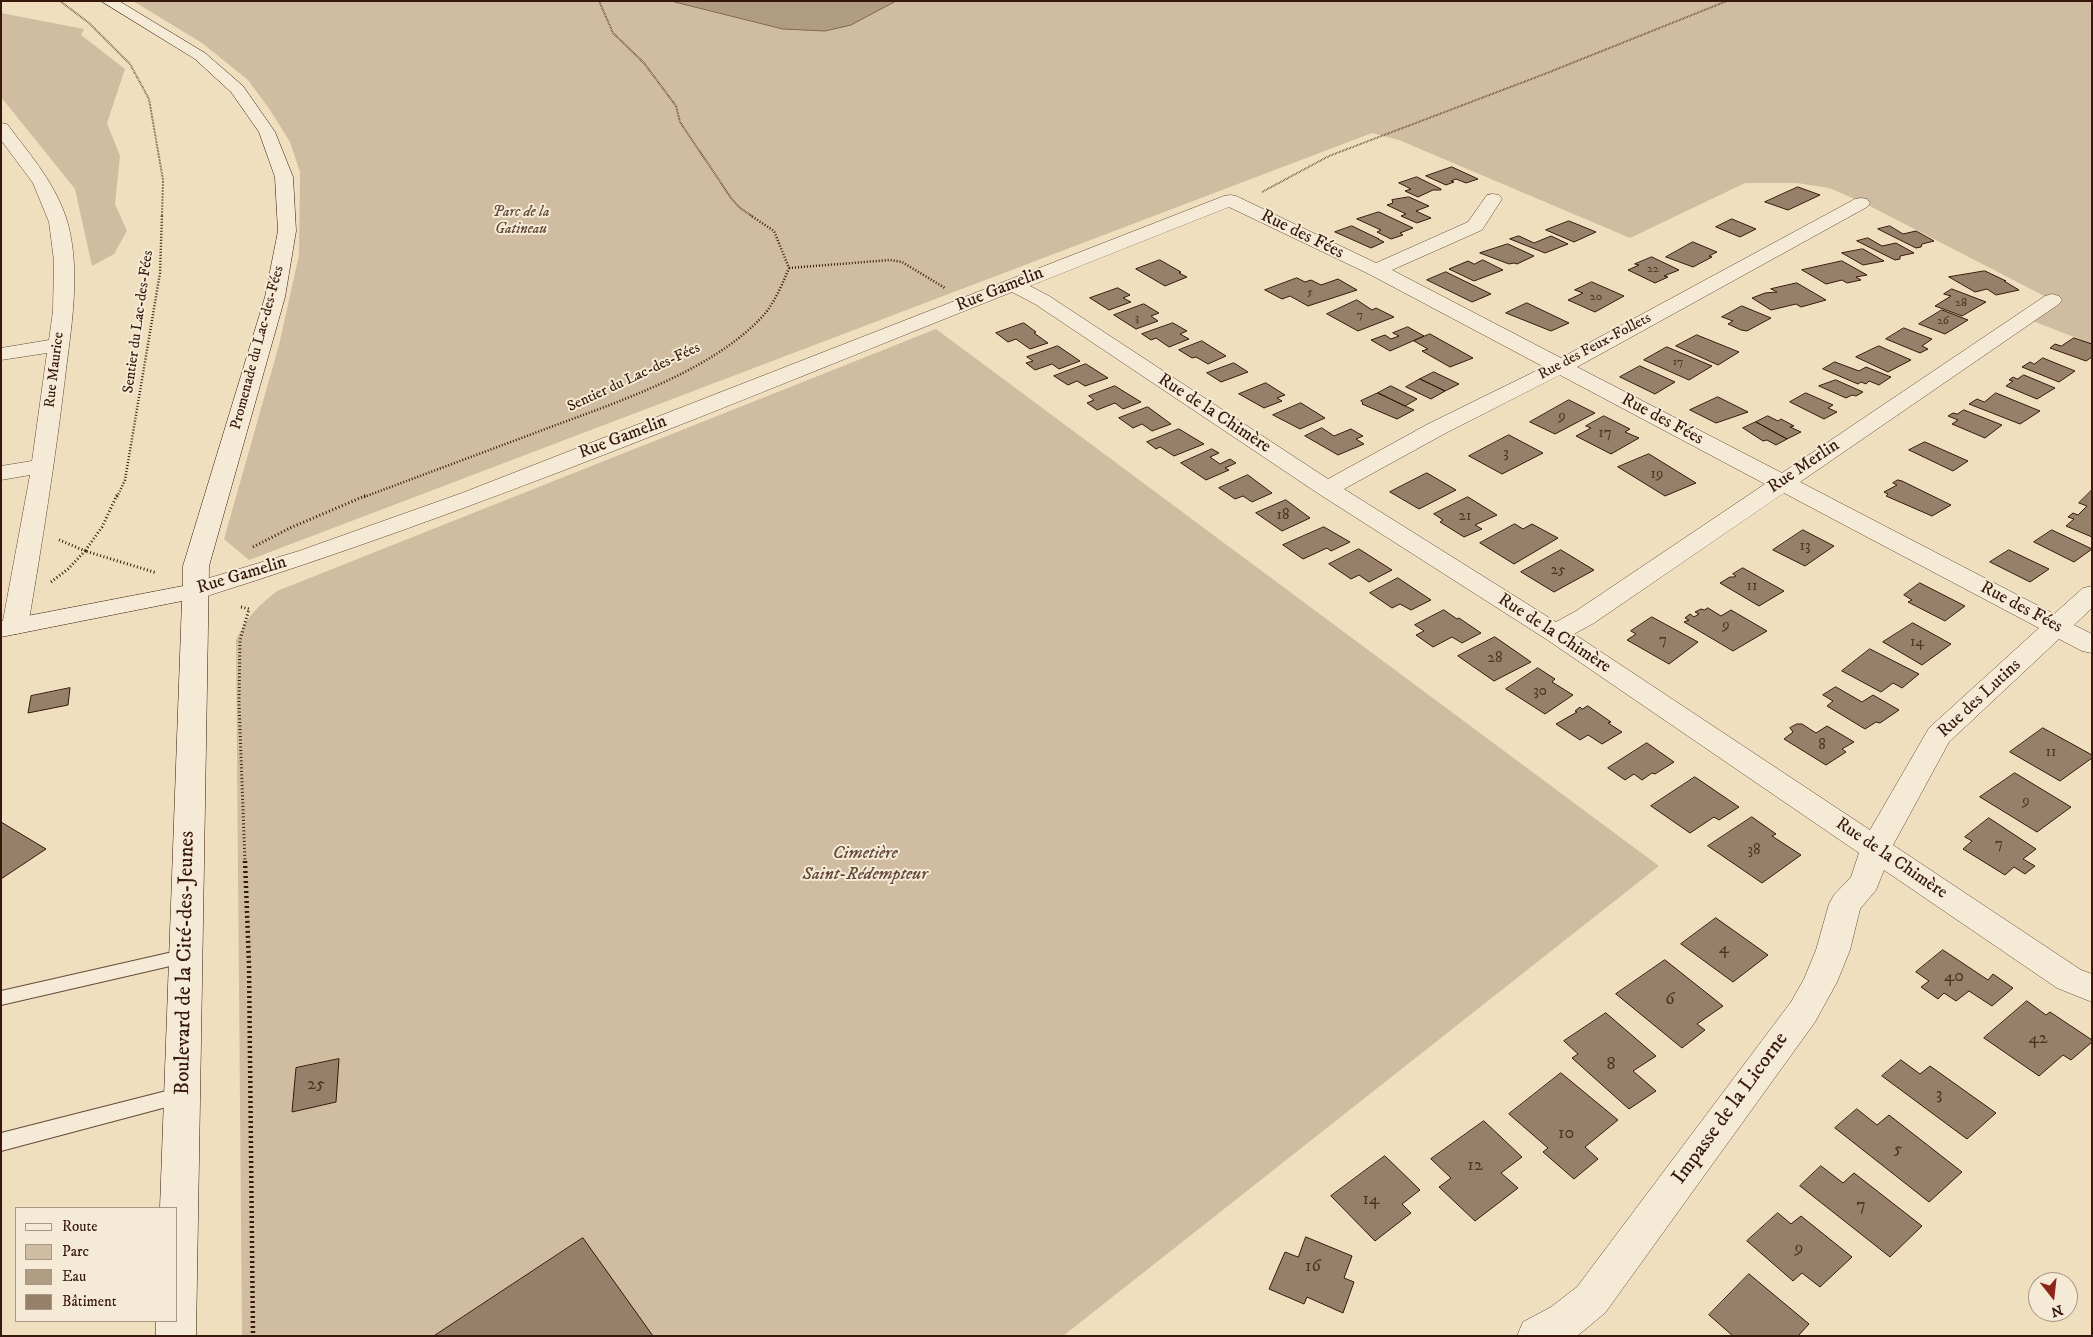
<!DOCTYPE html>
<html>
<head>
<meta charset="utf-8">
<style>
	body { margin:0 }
	#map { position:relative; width:2093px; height:1337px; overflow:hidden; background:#efdfbf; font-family:"IM FELL DW Pica",serif }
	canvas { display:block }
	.frame { position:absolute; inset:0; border:2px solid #37190c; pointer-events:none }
	.legend { position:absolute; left:15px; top:1207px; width:162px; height:115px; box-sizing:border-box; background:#f5ead5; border:1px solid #a99685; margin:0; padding:6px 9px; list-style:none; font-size:15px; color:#37190c }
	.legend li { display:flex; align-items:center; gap:10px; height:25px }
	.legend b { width:25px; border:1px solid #a99685 }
	.north { position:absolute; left:2028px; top:1272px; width:50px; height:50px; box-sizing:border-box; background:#f5ead5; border:1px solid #a99685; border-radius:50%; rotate:164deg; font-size:14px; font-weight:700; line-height:20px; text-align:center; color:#37190c }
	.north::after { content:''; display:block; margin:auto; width:18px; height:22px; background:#8f2418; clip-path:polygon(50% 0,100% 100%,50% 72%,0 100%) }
</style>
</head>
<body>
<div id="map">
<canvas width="2093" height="1337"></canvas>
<div class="frame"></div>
<ul class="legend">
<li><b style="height:6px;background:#f5ead5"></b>Route</li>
<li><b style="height:14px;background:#d0bda1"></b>Parc</li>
<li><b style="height:14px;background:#b09c82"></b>Eau</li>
<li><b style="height:14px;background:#978069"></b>Bâtiment</li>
</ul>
<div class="north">N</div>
</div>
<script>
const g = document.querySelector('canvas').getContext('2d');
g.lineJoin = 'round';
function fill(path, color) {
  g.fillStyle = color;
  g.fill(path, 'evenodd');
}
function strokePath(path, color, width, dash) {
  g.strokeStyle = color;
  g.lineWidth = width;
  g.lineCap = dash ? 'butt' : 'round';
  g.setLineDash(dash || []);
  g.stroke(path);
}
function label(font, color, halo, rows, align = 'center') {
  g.font = font + ' "IM FELL DW Pica",serif';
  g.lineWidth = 4;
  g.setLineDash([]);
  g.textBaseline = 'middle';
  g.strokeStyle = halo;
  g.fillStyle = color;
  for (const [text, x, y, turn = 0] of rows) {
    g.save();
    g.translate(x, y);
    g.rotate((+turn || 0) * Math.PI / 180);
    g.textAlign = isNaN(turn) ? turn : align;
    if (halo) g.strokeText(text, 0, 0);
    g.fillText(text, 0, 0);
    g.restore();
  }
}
fill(new Path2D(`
	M133,1H2092V344L2025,318L2052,300L1862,202L1829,188L1797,183H1745L1630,238L1399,140L1372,133L249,560L224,539L279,345L299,255L300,172L290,142L270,110L248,80L202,43Z
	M1,13L84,29L81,35L125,69L107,123L120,156L115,204L127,231L114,254L92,266L75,189L1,97Z
	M936,329L1659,866L1063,1336H242L236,640C247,617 257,607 277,591Z`), '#d0bda1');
const water = new Path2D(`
	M671,1H896L851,25L825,31L783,29Z`);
fill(water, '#b09c82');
strokePath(water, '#806853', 1);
const building = new Path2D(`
	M1452,167L1478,179L1466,183L1456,179L1451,181L1454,182L1446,185L1426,176Z
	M1417,177L1441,189V190H1433L1418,197L1405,191L1411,189L1399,183Z
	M1798,187L1820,195L1788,210L1765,202Z
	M1409,197L1429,206L1416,211L1431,218L1417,223L1401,216L1406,214L1387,205L1393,203L1392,200Z
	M1379,212L1413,228L1400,233L1403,235L1391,239L1377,232L1381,230L1357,219Z
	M1732,219L1756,229L1740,237L1716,227Z
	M1569,221L1596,232L1574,242L1546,230Z
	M1352,226L1379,239H1378L1384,242L1371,248L1335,232Z
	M1890,226L1903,234L1916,231L1934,241L1922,244L1921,247L1916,248L1878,229Z
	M1519,236L1534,243L1551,236L1568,244L1545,253L1510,239Z
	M1868,238L1882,246L1896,243L1914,253L1900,256V259L1895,260L1857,241Z
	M1693,242L1717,252L1709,256L1712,257L1693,267L1666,257Z
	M1508,244L1534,256L1517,264L1514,263L1509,264L1480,253Z
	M1863,249L1884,261L1863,265L1842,253Z
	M1652,257L1679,270L1664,276L1668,277L1655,283L1628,270L1639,265L1635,264Z
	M1160,260L1181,272L1179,273L1187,277L1165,286L1136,269Z
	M1483,260L1503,270L1474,281L1449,269L1468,261L1474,264Z
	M1842,261L1867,275L1856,277L1861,280L1847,283L1842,280L1826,284L1802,270Z
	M1985,271L2006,281H2004L2019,290L1996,295L1987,289L1975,292L1949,277Z
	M1446,272L1491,294L1472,302L1427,280Z
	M1297,278L1305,282L1311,280L1321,285L1338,279L1357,290L1308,306L1290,296L1282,299L1265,290Z
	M1592,282L1624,296L1595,312L1568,300L1583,293L1575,290Z
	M1797,283L1826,300L1801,307L1796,304L1771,310L1752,298L1765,293L1777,292L1771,289Z
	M1118,288L1130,295L1123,298L1131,302L1109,310L1090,298Z
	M1952,289L1986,302L1962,316L1935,306L1951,296L1944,294Z
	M1357,300L1372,310L1376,308L1394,317L1358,331L1327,314Z
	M1527,303L1569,323L1551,331L1506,313Z
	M1144,304L1159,313L1151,316L1158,321L1136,329L1114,315Z
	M1742,306L1771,318L1747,331L1741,330L1728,324L1733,321L1722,317Z
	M1942,310L1968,320L1945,334L1919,324Z
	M1024,323L1036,332L1034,333L1048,343L1030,349L1016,339L1008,342L996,333Z
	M1173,323L1187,331L1180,334L1189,339L1169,347L1156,338L1151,340L1142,334Z
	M1408,327L1424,336L1390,351L1371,340L1385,335L1391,339L1399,336L1393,333Z
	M1904,328L1932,339L1922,346L1928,349L1920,353L1886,339Z
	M1430,334L1473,358L1450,367L1422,351L1428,349L1414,341Z
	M1697,335L1739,352L1718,365L1676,346Z
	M2074,338L2092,344V357L2086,361L2050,348L2055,344L2061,346Z
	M1202,341L1226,356L1208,364L1196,357L1192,358L1179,350Z
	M1058,346L1080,361L1059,369L1052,364L1035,370L1026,363L1033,361L1027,357Z
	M1879,346L1911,360L1888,372L1856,357Z
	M1667,347L1712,366L1689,380L1644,360Z
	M2043,358L2075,371L2059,382L2022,367L2030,362L2034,364Z
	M1835,362L1859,371L1866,367L1891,377L1879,385L1869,381L1866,384L1861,382L1858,384L1823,369Z
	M1234,363L1248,372L1221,382L1207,373Z
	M1086,364L1108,378L1085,386L1077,381L1068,385L1054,376Z
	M1640,366L1675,382L1655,394L1620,377Z
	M1434,372L1459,384L1445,391L1420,379Z
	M2024,375L2055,388L2037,399L2006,386L2013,381L2009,380L2013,377L2017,379Z
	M1420,379L1445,391L1431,399L1406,387Z
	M1836,380L1863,392L1856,396L1852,395L1846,398L1819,386Z
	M1266,383L1285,395L1277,398L1282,401L1264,408L1239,394Z
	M1115,386L1141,402L1123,409L1115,403L1097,410L1087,403L1094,400L1089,396Z
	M1391,386L1417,399L1405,406L1378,393Z
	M1378,393L1405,406L1414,410L1397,419L1362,404L1363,403L1361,401Z
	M1806,393L1833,405L1828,408L1837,412L1824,419L1790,402Z
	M1996,393L2040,411L2020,424L1969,404L1977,399L1984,402Z
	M1718,397L1748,412L1716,423L1690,410Z
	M1569,400L1595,413L1555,434L1530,422Z
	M1301,403L1325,418L1300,429L1273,415Z
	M1148,407L1171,424L1152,431L1142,424L1133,428L1119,418Z
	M1964,410L2002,425L1985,438L1952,424L1958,420L1948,416L1953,413L1957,414Z
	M1604,416L1630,429L1625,432L1639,438L1611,454L1576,436L1591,428L1586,426Z
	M1768,416L1778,421L1781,419L1794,426L1790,427L1801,432L1787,439L1756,422Z
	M1756,422L1787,439L1776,445L1767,440L1763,441L1743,428Z
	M1322,428L1334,436L1351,429L1363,436L1356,439L1364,444L1338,455L1305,436Z
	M1179,429L1204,444L1174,456L1160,447L1156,449L1147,442Z
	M1509,435L1543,453L1502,474L1469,456Z
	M1925,442L1968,461L1953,471L1909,450Z
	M1212,449L1219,453L1210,457L1220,464L1230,459L1236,463L1225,468L1229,470L1206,480L1181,463Z
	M1649,454L1696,483L1665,496L1618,467Z
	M1427,473L1456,490L1419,509L1390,492Z
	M1248,475L1272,493L1252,502L1243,496L1235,499L1219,488Z
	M1898,480L1902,481L1951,505L1932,516L1886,496L1888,494L1884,492L1897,485L1893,483Z
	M2092,490V537L2066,526L2074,519L2068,517L2073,513L2078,515L2087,506L2079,503Z
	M1468,497L1497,515L1475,525L1482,529L1464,537L1440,522L1443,520L1434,514Z
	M1286,500L1310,518L1282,531L1256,513Z
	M1515,524L1523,529L1532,524L1558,538L1514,564L1480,543Z
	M1324,527L1350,542L1331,551L1327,548L1303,559L1283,545Z
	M1803,530L1834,546L1805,566L1773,550Z
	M2052,530L2092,549L2074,562L2034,542Z
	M1359,549L1392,570L1369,582L1359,575L1351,579L1329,564Z
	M1561,550L1594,570L1554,592L1521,572Z
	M2009,550L2049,569L2030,582L1990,562Z
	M1743,568L1784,591L1759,606L1720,583L1730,577H1734L1736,576L1733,574Z
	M1398,578L1431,600L1411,610L1400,604L1392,608L1370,593Z
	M1920,583L1965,606L1945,621L1908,602L1912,600L1904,595Z
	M1708,608L1721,616L1731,610L1767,631L1733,651L1684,622L1689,620L1685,618L1690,614L1694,617L1699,614L1695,612L1701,609L1704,610Z
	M1444,610L1457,619L1459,618L1481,633L1462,643L1452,637L1433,647L1416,635L1424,631L1415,625Z
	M1652,617L1698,642L1669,664L1627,640L1636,634L1631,631Z
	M1913,623L1951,644L1922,665L1883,642Z
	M1495,637L1531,662L1494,681L1458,656Z
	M1870,649L1919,674L1902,688L1893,683L1881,692L1842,671Z
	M1538,668L1555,679L1552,682L1573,695L1545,714L1506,689Z
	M1836,687L1862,702L1873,695L1899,710L1880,723L1876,722L1865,729L1827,706L1833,701L1823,695Z
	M70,688L68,705L28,713L31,696Z
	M1588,706L1611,722L1608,723L1622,732L1602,744L1588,735L1580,740L1556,724L1577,712L1575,711L1580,707L1582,709Z
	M1797,724H1802L1816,733L1827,726L1854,742L1842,749L1846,752L1826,765L1784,739L1793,732L1790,728Z
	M2043,728L2092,755V758L2060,781L2010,752Z
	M1647,743L1674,762L1655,774L1652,773L1642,780L1634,774L1625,780L1608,768Z
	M2015,773L2071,807L2037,832L1980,797Z
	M1695,777L1739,807L1719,820L1714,817L1690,833L1651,806Z
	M1752,817L1776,834L1772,836L1801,855L1762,883L1708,846Z
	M1989,818L2036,849L2023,859L2035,866L2025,874L2014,867L2005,875L1963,849L1972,841L1965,837Z
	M1,822L46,849L1,879Z
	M1716,918L1768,955L1733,982L1681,944Z
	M1943,950L1988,980L1993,974L2013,988L1992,1006L1969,991L1956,1001L1944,993L1938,999L1921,987L1929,981L1916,972Z
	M1665,960L1723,1006L1697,1024L1705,1030L1682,1048L1616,994Z
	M2027,1001L2046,1015L2050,1012L2092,1040V1042L2071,1060L2063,1055L2039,1076L1984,1038Z
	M1606,1013L1656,1056L1633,1071L1656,1091L1629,1109L1572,1058L1578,1054L1564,1041Z
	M339,1059L336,1102L292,1112L296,1068Z
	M1901,1060L1920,1074L1930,1066L1996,1113L1967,1139L1882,1076Z
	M1561,1073L1618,1120L1585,1147L1598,1159L1574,1179L1543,1152L1548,1148L1509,1114Z
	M1857,1109L1877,1125L1889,1115L1962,1172L1929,1202L1835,1128Z
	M1484,1121L1522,1157L1501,1173L1518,1188L1475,1221L1439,1187L1451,1178L1431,1159Z
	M1385,1156L1420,1190L1402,1204L1411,1213L1375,1241L1331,1196Z
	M1821,1166L1843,1183L1854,1173L1922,1226L1890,1257L1800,1186Z
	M1778,1213L1791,1224L1801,1216L1852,1257L1820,1287L1802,1273L1793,1281L1747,1241Z
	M1306,1237L1352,1256L1344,1278L1354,1282L1343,1313L1307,1297L1304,1304L1269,1289L1285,1252L1298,1257Z
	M583,1238L653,1336H434Z
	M1749,1274L1809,1324L1798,1336H1733L1709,1315Z`);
fill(building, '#978069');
strokePath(building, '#37190c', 1);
const lane = new Path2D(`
	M186,949L192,951L195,956L192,961L1,1005V991Z
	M182,1087L189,1089L192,1095L189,1101L1,1151V1133Z`);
const street = new Path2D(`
	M1,123L7,124C31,156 57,185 68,224C81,274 71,328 65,378C55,461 42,544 28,626L24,632L15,634L6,632L2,626L30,475L1,480V466L32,461L47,353L1,360V348L49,340L53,311L54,261L49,222L33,183L1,140Z
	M1493,194L1499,195L1502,199L1482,230L1392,270L1561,358L1855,199L1861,198L1867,199L1870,203L1867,207L1577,367L1782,473L2045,296L2052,294L2059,296L2062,300L2059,304L1800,482L2054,614L2083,588L2092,586V608L2074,625L2092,634V653L2082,651L2059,639L1949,742L1893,845L2081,970L2092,974V1002L2057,988L1884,870L1876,890L1860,909L1850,950L1837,982L1815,1022L1605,1313L1577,1336H1517L1523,1322L1551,1307L1577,1287L1791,1002L1804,979L1816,950L1829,904L1834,895L1851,877L1859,853L1546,639L1319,494L1035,304L1012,292C745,398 479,511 204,597L195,599L186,597L182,591L186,585L299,551L462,493L1224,196L1230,195L1236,196L1376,263L1468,222L1487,195ZM1229,207L1369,274L1544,367L1428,424L1328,479L1049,296L1030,286ZM1560,375L1765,484L1576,611L1556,622L1344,489L1444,434ZM1784,493L2039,628L1929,728L1870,830L1574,634L1594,623Z`);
const secondary = new Path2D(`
	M101,1H119L205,53L243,86L275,132L293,177L296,231L285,297L209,566L196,1336H156V1321H176V1208H160L182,601L1,637V621L183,586V566L265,297L278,231L275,177L259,132L231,92L195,59Z`);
strokePath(lane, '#654a39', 2);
strokePath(street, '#654a39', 1);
strokePath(secondary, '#37190c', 1);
strokePath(new Path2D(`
	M60,1L89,23L130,64L149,99L163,180L162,216
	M599,1L613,33L644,63L676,106L680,122L731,198L740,208L752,216
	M1262,192L1329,156L1542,75L1727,1`), '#37190c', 2, [0.5, 1]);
strokePath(new Path2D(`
	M789,268L890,260L902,262L945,288
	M117,497L125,480L160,273L162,215
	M364,497C425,474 487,451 548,428C617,402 710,372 762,317C774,304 782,285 789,268L774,231L750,215`), '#37190c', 2.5, [1, 2]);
strokePath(new Path2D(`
	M117,495L102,527L85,551L157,573
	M253,547L290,528L367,495
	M51,582L68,569L85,551L57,539
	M241,607L249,609L240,640L239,703L245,862`), '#37190c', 3, [1, 2.5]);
strokePath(new Path2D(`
	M245,861L249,964L253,1336`), '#37190c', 4.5, [2, 3]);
fill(lane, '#f5ead5');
fill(street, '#f5ead5');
fill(secondary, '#f5ead5');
label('12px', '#4f3323', null, [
	["22",1653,270],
	["5",1310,293],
	["20",1596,298],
	["28",1961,304],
	["7",1360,316],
	["3",1137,319],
	["26",1943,322],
	["17",1678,363]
]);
label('italic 15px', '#654a39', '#f5ead5', [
	["Parc de la",521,213],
	["Gatineau",521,230]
]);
label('15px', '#37190c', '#f5ead5', [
	["Sentier du Lac-des-Fées",139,322,-82],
	["Rue des Feux-Follets",1595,347,-28],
	["Promenade du Lac-des-Fées",258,348,-75],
	["Rue Maurice",55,370,-83],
	["Sentier du Lac-des-Fées",634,378,-25]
]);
label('15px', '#4f3323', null, [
	["9",1562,417],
	["17",1605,434],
	["3",1506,454],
	["19",1657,475],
	["18",1283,516],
	["21",1465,517],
	["13",1805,547],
	["25",1558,571],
	["11",1752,587],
	["9",1726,626],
	["7",1663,641],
	["14",1917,643],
	["28",1495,659],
	["30",1540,692],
	["8",1822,746],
	["11",2051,753],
	["9",2026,802],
	["7",1999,845],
	["38",1754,851]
]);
label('18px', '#37190c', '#f5ead5', [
	["Rue des Fées",1302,235,26],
	["Rue Gamelin",1000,290,-22],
	["Rue de la Chimère",1214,414,33],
	["Rue des Fées",1662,420,28],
	["Rue Gamelin",623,438,-21],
	["Rue Merlin",1804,467,-34],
	["Rue Gamelin",242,576,-17],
	["Rue des Fées",2021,608,28],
	["Rue de la Chimère",1554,634,33],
	["Rue des Lutins",1980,699,-43],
	["Rue de la Chimère",1891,859,34]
]);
label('italic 18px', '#654a39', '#f5ead5', [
	["Cimetière",865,854],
	["Saint-Rédempteur",865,875]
]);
label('18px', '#4f3323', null, [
	["4",1724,949],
	["40",1954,977],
	["6",1670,1000],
	["42",2038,1039],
	["8",1611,1065],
	["25",316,1085],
	["3",1939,1095],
	["10",1566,1134],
	["5",1898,1150],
	["12",1475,1166],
	["14",1371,1200],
	["7",1861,1206],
	["9",1799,1249],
	["16",1313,1267]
]);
label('21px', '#37190c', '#f5ead5', [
	["Boulevard de la Cité-des-Jeunes",186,963,-89],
	["Impasse de la Licorne",1731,1109,-54]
]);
</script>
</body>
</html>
